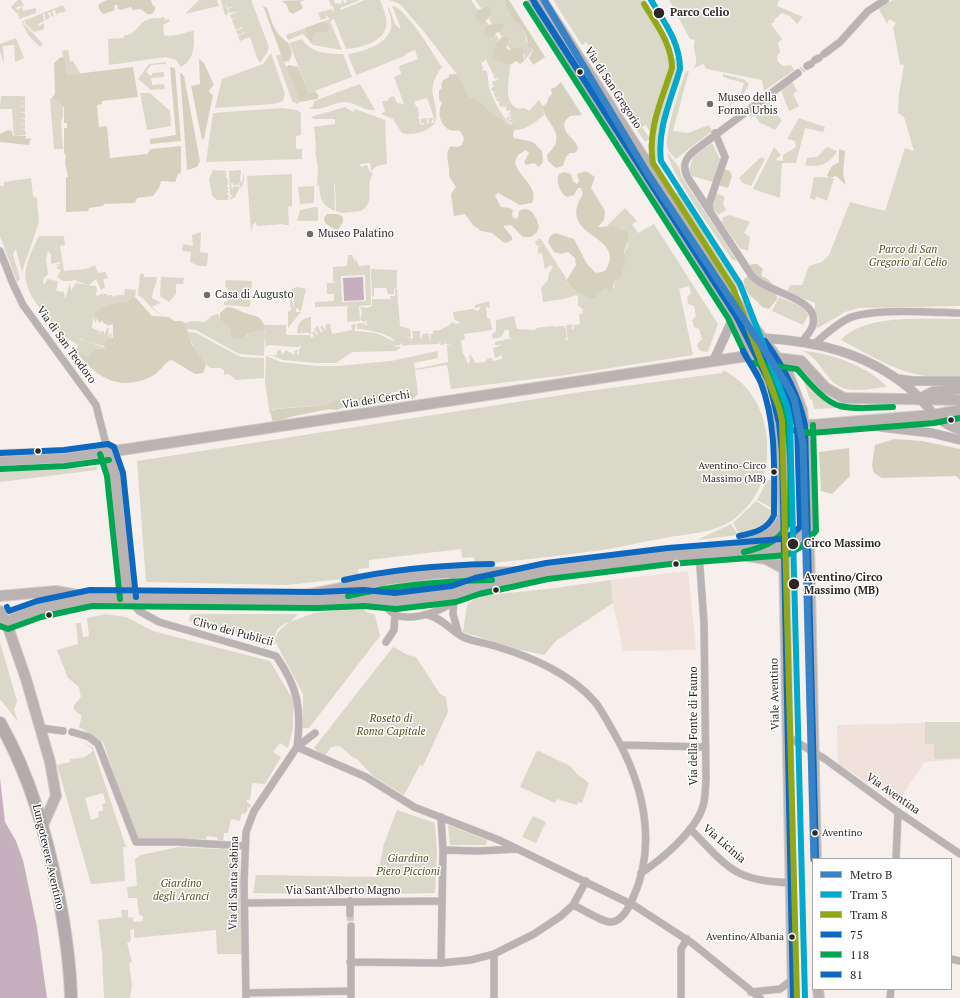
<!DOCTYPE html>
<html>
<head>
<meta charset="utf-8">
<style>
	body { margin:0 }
	#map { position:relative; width:960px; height:998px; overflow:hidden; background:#f7efec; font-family:"PT Serif",serif }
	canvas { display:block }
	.legend { position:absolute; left:812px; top:858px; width:140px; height:132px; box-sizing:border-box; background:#fefefe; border:1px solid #aaa8a7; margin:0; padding:5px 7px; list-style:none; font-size:12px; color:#2c2624 }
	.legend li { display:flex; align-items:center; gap:8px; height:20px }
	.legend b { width:20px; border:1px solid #aaa8a7 }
</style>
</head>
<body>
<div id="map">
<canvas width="960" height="998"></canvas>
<ul class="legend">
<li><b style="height:5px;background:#3783c6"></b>Metro B</li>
<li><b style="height:5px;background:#00a9ce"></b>Tram 3</li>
<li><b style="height:5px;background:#93a819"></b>Tram 8</li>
<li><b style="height:5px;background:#0c69bf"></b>75</li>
<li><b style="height:5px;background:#00a651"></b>118</li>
<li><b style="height:5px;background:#0c69bf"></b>81</li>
</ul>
</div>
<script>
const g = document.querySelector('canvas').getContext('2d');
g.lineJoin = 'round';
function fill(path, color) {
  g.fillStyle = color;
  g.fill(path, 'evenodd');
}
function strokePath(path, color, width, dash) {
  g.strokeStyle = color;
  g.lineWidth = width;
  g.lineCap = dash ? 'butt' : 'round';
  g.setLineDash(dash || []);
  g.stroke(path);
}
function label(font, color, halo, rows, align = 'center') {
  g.font = font + ' "PT Serif",serif';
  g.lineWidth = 3;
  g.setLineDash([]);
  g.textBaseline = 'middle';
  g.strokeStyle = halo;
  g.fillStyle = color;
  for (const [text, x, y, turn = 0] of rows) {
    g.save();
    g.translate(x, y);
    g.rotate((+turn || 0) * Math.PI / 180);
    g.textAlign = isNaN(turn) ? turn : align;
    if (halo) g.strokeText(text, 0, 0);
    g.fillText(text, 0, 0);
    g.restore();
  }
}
fill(new Path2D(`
	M688,571L696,650L623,651L613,603L611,580Z
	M960,722V759L925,762L897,803L838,763L837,725Z`), '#f1e1db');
fill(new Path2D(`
	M18,0H21L24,6L17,7L16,9H17L19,13L18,9L22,7L23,11L36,8V13L19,19L18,13H16L11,7Z
	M199,0H217L219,6L185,14Z
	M221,0H251L269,47L267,53L260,63L257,58L250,37L240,41L238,36L247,32L243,33L242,30V34L238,35L236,31L245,27L241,28L240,25V28L236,30L234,25L243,22L234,25L232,20L241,16L232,19L230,15L239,11L230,13L228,9L237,5L228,8L225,3L229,13L225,15Z
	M329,0H334L336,6V3L342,4L341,1L343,0L344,3L347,2L346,0H360L340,8L341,10L365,0H380C383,8 388,18 386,27C382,43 359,48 346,49L334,19L330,21L342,50L313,45L303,34L288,40L286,35L330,19L326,15L327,18L321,20L318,13L324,11L326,14L325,11L331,9L334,13L333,6H331Z
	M389,0H471L478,10L477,12L484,23L486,21L488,24L486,25L491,38H494L496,35L499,39L496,42L502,62L510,65C510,80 502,101 518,109L525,108L529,111L539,100L543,106L544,115C534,123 527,130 514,130L515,129L506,125L502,118C489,116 483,97 470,98L463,88L459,77L425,33L400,4ZM486,60L493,74L494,73L495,74H493L495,79L498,78L497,75L500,81L498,79L496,81H493L492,85H495L491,89L493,92L498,91L493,93L496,98L501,97L496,99L498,102L502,101L499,103L500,107L505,105L501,109L507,106L506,108L507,111L511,110L509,113L512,111L507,116L513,114L509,117L512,119L510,120L509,117L506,118L510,123L513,121L511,124C504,121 491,95 489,87C488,82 488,76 487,71L482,70L483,68L481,63Z
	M475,0H505L504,3L509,13L525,32L526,40L534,49L524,61L525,55L513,49L511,50L507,45L510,41L504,36L502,37L499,33L503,25L501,23L493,25L489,19L493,11L483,7L481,8Z
	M553,0H645L669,44L671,58H678C679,105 643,123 666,175L647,145L655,140L646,125L642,127L650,139L645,142L588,55L592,52L586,42L582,45Z
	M669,0H779L777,6L803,17L797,24L790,16L782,13L774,20L775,21L771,24L782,39L778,43L780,51L777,57L778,62L783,66L791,65L794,70L764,91L762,80L707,69L703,64L694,68C700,59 691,49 695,40L690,39Z
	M893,0H960V306L859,308L845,312L818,328L815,326L818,318L815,310V303L787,292L790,285H802L809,266L822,262L829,255L850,202L885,211L905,148L914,151L904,117L898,113L899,94L904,65L900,64L893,27L896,23L889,19L887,24L878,7Z
	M63,5L66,11L62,13L61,12L56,15L55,10L52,11L54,16L51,17L50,12L48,13L50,18L45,20V14H43L44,21L38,24L39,26L44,23V29L34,32L25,23L26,21L23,23L43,44L40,47L28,35L22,22L23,21Z
	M392,6C405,6 434,55 442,67C422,94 441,99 435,123C428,132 412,136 402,133L393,119L381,114L385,111L382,101H388L389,98L394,96L397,103L404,104L394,77L401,74L399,66L418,59L415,50L405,54V56C390,61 373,69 356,75L348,54C362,52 387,45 391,28C392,21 390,15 388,9L389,7L395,24L400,29V26ZM427,98L433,115L434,123H431L433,118H428L429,123L427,124V118L421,119V123H425L423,125L420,124L419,118L417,117L419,116L418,107L409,108L416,107L415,103H412L415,102V100L416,101Z
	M164,17L165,20L169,19L170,21L163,25L164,35C172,38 184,32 194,31C194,46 195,59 181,67L176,60L166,57L109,65L108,39L123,38L125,35C136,35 137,24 147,20C152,17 158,19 164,17Z
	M16,38L24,58L15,62L14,45L3,46L4,64L0,52V44Z
	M302,39C311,53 327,54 343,54L352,77L309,93L289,43Z
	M68,50L70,61H73L80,73L67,76L62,51Z
	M271,53L285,94L283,101L273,104L215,108L222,79L263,64Z
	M281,54L300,101L298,104L293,102L291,98L276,56Z
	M166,62V64L151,65L146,72L151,76L153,73L164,72V77L151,78L152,85L164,84L165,89L151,90L138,79L149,64Z
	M686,71H689L673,131L688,133L709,125L712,131L676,159C673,156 668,152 667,147C664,135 681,84 686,71Z
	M723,74L745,80L749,84L741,99L728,106L735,98L739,99L744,83L723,77Z
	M792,81L797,91L793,94L799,106L789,111L781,90Z
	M360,84L375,110C366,112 355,102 345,102C332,102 323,112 309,108L313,106L314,101Z
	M140,93H150L170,111L171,126L147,130Z
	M772,94L774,97L770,103L772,110L782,120L775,130L759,122L756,117L748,114Z
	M1,96H7V101V96H25V101L20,102H25V106L19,107H25V112H20L25,113V118H20L25,119V124L20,125H25V129L21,130H25L26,135L14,136L12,109H0Z
	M52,98L63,106V117L61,122L63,149H54L50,99Z
	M345,107L353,112L355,109L385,120L387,164L377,166L371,171L370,163L359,164L362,167L367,165L369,170L373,174C364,185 377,202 361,211L342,213L336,211L335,185L337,181L334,185L335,211C321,205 320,198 319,185L317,186L318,167L315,151L319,150H316C316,145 315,132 314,130L315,129L313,127L335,124V119H314L311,117Z
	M282,108L297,110L301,113V135L296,136V149H302V159L206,162L213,113Z
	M799,118L825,127L823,132L805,128L796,163H782L780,198L753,189L774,147L781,155L775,160L783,161V155L796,147L795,141L787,139Z
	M712,143L720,159L713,182L692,176L689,171L693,157Z
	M827,147L837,151C830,164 819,168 805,165L807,158L817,157Z
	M667,152L679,167L681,176L737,261L732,259C719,240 668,170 667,152Z
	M761,157L765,159L751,186L743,183L739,178Z
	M213,170L227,171L225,174H227L226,177L228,181L226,182H228V185L226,186L228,187L229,189L226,190L229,191L227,194L229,196L228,200H217L212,196L209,179Z
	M241,170L240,180L242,184L244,171V182L240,189L239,182L238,185H233V183H231L232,190L233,187L238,186L239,189L235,197L230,200L231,196L234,195H230L229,171Z
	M292,174V206L288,207L289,225H283V224L257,226L256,222L253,225L251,232L247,176Z
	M814,177L834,178L827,201L816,196L815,200L810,198Z
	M31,178L33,196L37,198L39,222L22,272L16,249L13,254L20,279L17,282L0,236V186H4V182Z
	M314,186V203L300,204L298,187Z
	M716,193L725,197L723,204L726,210L718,215L711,206Z
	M315,207H318V221H297L300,210Z
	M625,208L637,221L632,224L638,233L654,224L718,324L708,352L701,351L697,347L698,343L702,339L699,329L694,327L692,320L696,316L694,306L688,304L687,297L691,293L689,286L679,289L693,355L566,375L451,389L447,365L415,370L418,394C400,387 370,397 351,400C346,401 340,400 336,401C332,402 331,405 327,405C309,406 293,407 274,409L270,415L265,383L266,356L281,362L316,366H338L391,361L438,351V358L414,363L415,369L448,362L447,345L451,344H446V341L445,344L440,345V341L439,344L411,345V343L410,345L402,346V342L400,345L393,346L400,347V348L396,351L352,352L336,363H315L283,360L273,356L266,355H277V350H281L282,355L286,350L294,355L295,350H298L297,355H299V349L301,347L300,346L297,347L269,345L266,347L264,325H286V335H310L311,338L314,336L312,333L314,331L317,335L318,334L314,329L318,326L321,333L323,331L320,327L323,326L325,331L326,324H330L332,334L352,330L351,325L356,324L355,331L376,333L395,342C392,334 366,329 357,329V324L361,323L365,325L363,323H365V325H370L366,324L367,321L363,322L360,319L362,313L360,307L367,308L372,306V299H390L391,305L390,296H395V289H397L400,326L410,329L411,337L406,338H411V342L412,338L415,336L413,337L412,331H420V340L423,334L428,333L431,343L430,334H433V331L440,330L449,325L450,327V324L453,322L455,324L461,323L454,319L453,312L473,309L478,311L481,307L475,308V305L489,301L490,308L486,307L487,318L490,319L492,330L464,334L465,340H461L463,354L466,358L467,363L469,364L470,361L469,356L471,355L475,363L485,362L488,358H492V361L502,359V355L495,358L493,348L500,346V349V342L499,345H495V342L512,338L509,337V330H505L501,337L493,339L492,335L496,331V320L514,316L517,329L535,330L536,328L552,326L558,327V326H565L567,337L565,340H568L566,325L572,324V329H574L573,325L580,324L579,314H582L583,309L578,306V296L576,295L564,299L543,302L541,288C547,281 548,282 549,273L553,267L551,265L545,269L542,253L538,254V247L540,246L536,245L535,242L540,238L566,278L567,283L593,300L606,288L608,289L614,288L615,280C625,274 624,265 624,255C624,251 627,249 628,245C628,241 625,234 625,229L607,226Z
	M730,215L750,222L744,233L750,237L748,251L740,248L722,223L723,217Z
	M201,232L200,252L208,253L207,266H199L190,262L191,252L182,251L183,244L193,246L192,235Z
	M39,236H64L65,245L60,246L64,271L86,269L95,265L98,273L105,272L108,278L103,279L105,287L101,290L96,279L89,285L76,281L75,279L72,281H63L57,277L61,270L56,268L60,266L54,265L60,264V262L51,264V254L48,251L46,259L48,274L44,278L43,283L45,284L47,279L57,281L58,283L56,291L64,292L65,299L70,283L71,291L76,283L94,286V284L97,289L96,295L97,296L103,293V296L104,294H107V297L109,295H112V297L116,295L117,297L118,295H124L125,289L136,290L135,297L133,300L104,307L95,316L97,319L96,323L93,318L92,328L99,331L100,334L101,331H104V335L107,328H109L108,337L112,332L111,337L107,339L103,344L106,347L82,340L83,338L81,339L77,338L105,348H96L88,357L76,350L78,345C73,341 67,339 62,336C55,330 50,321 44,314C19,281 21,272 39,236Z
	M348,255H352L355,262L356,259L359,266L370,265L371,305L359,306L360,321L347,322V307L351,306L315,307V302L334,301V294H327V292H336H327V283H337L333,282V267L347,266ZM365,275L366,301L342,302L341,276Z
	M371,269L397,270V288L394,289V294H388L386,288H374V296L372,297Z
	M140,274H144V277H157C157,285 152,290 152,298L161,303L152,307L160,314C151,310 147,300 138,295Z
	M161,277L184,278L183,284H176V294L169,302L160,296Z
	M226,280L252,281L250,307L224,305V302H227L228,288L225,287Z
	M298,287L306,289L301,311H299V308L296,309V312H301L288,328V312L291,310L289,295L292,297L293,309L294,300L291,289Z
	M779,297L804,308L808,315L803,325L772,311Z
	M217,314L219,315L220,320L230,326L231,332L246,337L248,334L265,329L264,356L239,354L196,330L187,329L185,323L192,321L205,322L211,316Z
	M311,317V334L306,332L302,334V331L301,334L297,333C298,324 300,318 311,317Z
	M960,319V377C949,377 937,378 926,376C896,372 868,354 841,340C865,313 926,320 960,319Z
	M187,332L196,333L241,357L264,358V378L236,380L229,374L224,375V370L220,368H210L197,354Z
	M802,351C828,352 870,367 887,387C874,388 859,392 846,389C826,385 821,357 802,351Z
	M723,370C751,384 765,411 767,441C769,472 759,500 734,519C713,534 689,533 665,538C644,541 623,547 602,550C560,556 517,560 475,565L474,557L462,558L461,549L369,560V568L358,569L359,577L287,585L146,582L137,461L581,392L722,373Z
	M801,373L820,396L838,408L814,409L812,399L810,400Z
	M40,448L52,450L59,454L0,457V449Z
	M97,467V470L0,482V472Z
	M770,480L771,481L772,508L757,500L767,481Z
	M756,501L772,511C773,531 756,532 740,535L733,523Z
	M731,524L738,535L697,540Z
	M448,579L449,586L388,594V585Z
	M611,580L613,603L556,641L544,655L517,649L463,632L467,605L478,596L548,589Z
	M361,607L366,612L375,615L380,636L309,728H303V694L275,641C275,632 284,627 289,622C280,624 272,634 275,644L189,621L190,615L194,614H298L290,622L314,613Z
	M106,614L126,617L153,631L270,661L295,703L293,713V728L288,748L280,743L273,752L281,757L265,784L252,783L250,800H247V802L251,805L250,808L247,807L248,810L245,814L242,813L240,821L231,819L228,833H224L223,841L218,840L217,837L207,836L206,839H136L103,742L79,727L82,716L74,710V705L81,697L79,687L68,678L57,650L78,644L76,623H81L83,637L89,636L87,618Z
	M0,642L17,701L14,710L18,722L0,699Z
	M393,647L408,655L416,657L440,694L446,697L448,712L423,766L420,765L404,795L373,776L357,759L351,756L340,746L331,747L325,756L319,753L314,748Z
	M925,722H960V758L934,759V744H925Z
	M83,741L93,748L126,847H123L125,881L91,884L57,765L70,762V759C79,758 86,759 93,750ZM103,793L106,803L102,804L103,810L98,812L99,817L91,820L85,798Z
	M539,751L570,766L578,775L589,783L582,803L578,802L577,805L557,799L555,803L520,787L536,752Z
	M397,810L435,823L437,853L435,893L348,895L253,893L256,875L377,877L384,844Z
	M533,816L546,822L536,843L522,837Z
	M448,825L487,840L486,845H450Z
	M178,847L239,850L242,954H217L216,930L134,938V929L130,930L131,941L127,943L132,962L129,963L132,986L130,998H104L102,953L98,920L122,917L121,910H128V917L133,918V922L143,921V916L139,915L137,898H128L127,887L137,886L135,859L141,855Z`), '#dad8c8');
fill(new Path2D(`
	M107,0H151L153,6H155V10L152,14H147L141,9L133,10L131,7L121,10L118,9L117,5H114L115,10L104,14C100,12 98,8 99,4Z
	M304,0L300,2L303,8L293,14L289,12L287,5L282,1Z
	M505,0H509L545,57L533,65L529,58L534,49L529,46L525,32L511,17L504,3Z
	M263,6L267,8L273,25L278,34L289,44L292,54L289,61L284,62Z
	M487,6L491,8L493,13L484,23L481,24L476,20L475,15L478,10Z
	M322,22L328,24L329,29L326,32H316L312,37L313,41L311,43L305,28Z
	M501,23L504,25L502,31L496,33L494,38L489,37L484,33L486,25Z
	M504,36L511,38L506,47L508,50L517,48L523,49L524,61L520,64L516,61L510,65L493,59C491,54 496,48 496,42Z
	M61,57L64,58L67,75L133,67L138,97L102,101V104L97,105L99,127L107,126L110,158L147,154L151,149L181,146V173L178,174L175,182L161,181L159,188L153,196L137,198L135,203L104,204L103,206L89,208L88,211L66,212V177H68L65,163L66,155L64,153V128H67V123H64V107L52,98L55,94L54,63Z
	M199,59L204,63L214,85L210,89L209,92L213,95L204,139L202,140L191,86L200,84Z
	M289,65L298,67L309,93L315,91L319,96L317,99L300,102L286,67Z
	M170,67L175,68L181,141L150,144V139L176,135Z
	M180,72L184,76L200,161L197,167L187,170Z
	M449,74C451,75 454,74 456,74C459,75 467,93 470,98C483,97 489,116 502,118L506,125L515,126L513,135L514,138L533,142L542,151L543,162L539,167L534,163L526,165L524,162L529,153L526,150L518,155L515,161C516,176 540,186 532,203L520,205L498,193L495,196L501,207L510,208L513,210L512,215L514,219L518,218L519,211C530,204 537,217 539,227L537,232L531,237H523L511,225L503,226L512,237V240L506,243L503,242L492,233L481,231L473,225L465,214L454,216L451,194L456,187L449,176C451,167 443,154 451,146L457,147L462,145L464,138L460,131C456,130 453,131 450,130C440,126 437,112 442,103L439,99V90L442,88L441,85L443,80L449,77Z
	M561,82L582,115L570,116L565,121C561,135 577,138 578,149L575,153H570L566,157L563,166L556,168L548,161L547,155C549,152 553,149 555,145C562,130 543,120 543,106L547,103L548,98L552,94L551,89L556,87Z
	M8,130L12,131L13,136H26V139L31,138L29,145L0,142V134Z
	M839,149L845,151L843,174L846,185L836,176L829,178L827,175L832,166L839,162Z
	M724,169L730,171L732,176L728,188L718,185Z
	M586,171L595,177L591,188L605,211L604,220L598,227L613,226L626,230C631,239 627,243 624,252C623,255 625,258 625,261C625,264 622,274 621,277L615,280L612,291L609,292L606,288L593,300L574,289L566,281L576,265L575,258L568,252L561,254L554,252L548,242L550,236L555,233L574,239L587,264L596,273L605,271C630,234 554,239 583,194L581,188H578L574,195L567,197C560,193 555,181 559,174L564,172L571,174L573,181L577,184L579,181L577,174Z
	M678,192L683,194L689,206L725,260L728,268L739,285L738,292H735L673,196Z
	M327,214H338L343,217V222L338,230H335L325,223L324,218Z
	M752,264H757L763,269L761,276C771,278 777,291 777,299L769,309L762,307C755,297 743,295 744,279L749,275V266Z
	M135,297L152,316L169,317L174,321H181L185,323L192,345L205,363L206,366L203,373L195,374L172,360C165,361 161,371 154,375C129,389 106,384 87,364C83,359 78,355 76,350L88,357L94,349L105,348L103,343L107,339L113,337V324L107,326V324H104L102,320L100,323L95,316C96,302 126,306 135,297Z
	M227,307C236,308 237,310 245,313C258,318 259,313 266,329L248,334L243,339H234L231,335L230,327L220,320V313Z
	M408,391L418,394C416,395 415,397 414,398C411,400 368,405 364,405L360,407H344L337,410L329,409L290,417L280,421H272L271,412L276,409L327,405L337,400H351L390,392L397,394Z
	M894,439L922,441L960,449V480L956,476L882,478L874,473L872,466L875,445Z
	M849,448L850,476L832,494L821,491L819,452Z`), '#d4d2be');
fill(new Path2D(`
	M363,277L364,300L344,301L343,278Z
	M0,778L5,822L16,841L23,860L37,927L47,998H0Z`), '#c7b0be');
strokePath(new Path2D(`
	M802,70L803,69
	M350,914L351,926`), '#cec7c4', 7, [7, 3.5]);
const minor = new Path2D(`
	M824,54L840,42L868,11L885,0
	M815,60L819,58
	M807,66L811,64
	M798,73L694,151C684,159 682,167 688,178L752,276C767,293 820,298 813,324C812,331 805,337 801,343
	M710,211L709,204L725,157L715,133
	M0,251L13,284L23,305L96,405L108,452
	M814,344C825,335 836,324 849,318C875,308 931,312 960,313
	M452,572L454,594L453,614L458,632
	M382,580C383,589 383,602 389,610C402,625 441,613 453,601
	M128,598L139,611L159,622L276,656C298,687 302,710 297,747
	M428,615C442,618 450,630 463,637C474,642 487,643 498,647C532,657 572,675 595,702C603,712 608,723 614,733C643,783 658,843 633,898C630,906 622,921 612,922C604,923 582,909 573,905
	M386,642L394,630L395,614
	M41,728L63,731
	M72,732L89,737L98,744L136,842H177L244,846
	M788,737L825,759L895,810L960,854
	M621,745L706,747
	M297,747L366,777L414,807L499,840L635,906L692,943L760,998
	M690,829C705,843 720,863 739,873C755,881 774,882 791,883
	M443,850L478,851L517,849
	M896,859L898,812
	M641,873C661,860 694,832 702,809C706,800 705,789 706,779L704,623L699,554
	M350,901V914
	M245,903L441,901
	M351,926V998
	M951,959L960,961
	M350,962L441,963L471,960L494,954L534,934L561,916L573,905L586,881
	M441,963L443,850L441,817
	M751,992L780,989L793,979
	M246,993L351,991
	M246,998L244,883L246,832L254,811L297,747L315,733
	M494,998V954
	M681,998V949L687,939
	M890,998L891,989`);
const tertiary = new Path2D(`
	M762,338C817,341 866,353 909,388C930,405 932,421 960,430
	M714,360L735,314
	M898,379L913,381H960
	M865,420L881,427L932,433L960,440
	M0,461L65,458L108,452`);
const secondary = new Path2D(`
	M533,0L735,314L754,355L765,372L782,412L794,422L811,425L933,415L960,410
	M542,0L745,315L787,371L802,410L807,454L816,859
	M921,398L933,392L960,389
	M776,407L780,429L782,452L793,998
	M937,416L960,421
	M734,546C752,541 776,538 782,518
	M741,555L766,559L784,569
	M0,596L56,591L87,597
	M301,596L382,580L441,573L521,572
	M128,598L115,474L108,452L754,355L801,361L826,388L844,398L960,400
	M0,611L9,630L26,679L50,762L56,796L43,825
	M0,624L39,609L91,598L318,600L364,598L395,601L454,594L477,586L547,571L669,556L783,547L794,542L808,530
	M818,989L819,998`);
const primary = new Path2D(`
	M0,723C30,776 46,833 58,892C65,928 70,962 71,998`);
strokePath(minor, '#d2ccc9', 8);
strokePath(tertiary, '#d2ccc9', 10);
strokePath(secondary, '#d2ccc9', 12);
strokePath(primary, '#d2ccc9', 14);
strokePath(minor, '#bab3b3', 7);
strokePath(tertiary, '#bab3b3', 9);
strokePath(secondary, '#bab3b1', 10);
strokePath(primary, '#b3abab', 12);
strokePath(new Path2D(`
	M533,0L735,314L769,382L779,423L782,452L793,998
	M765,341C784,367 798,393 805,425L816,859`), '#0c69bf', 6);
strokePath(new Path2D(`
	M526,4L728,318L747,358L758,376
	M753,363L797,369C807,380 824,402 840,406C857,410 876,407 893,407
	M782,424L792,430L811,433L934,423L960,418
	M100,454L107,476L120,599
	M0,469L65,466L109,460
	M744,552C764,547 784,540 790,518C791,457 793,405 761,351
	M348,596C396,585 443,581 492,580
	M0,626L8,629L41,617L92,606L318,608L364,606L396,609L456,602L479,594L548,579L670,564L787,555L801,547L816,531L813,425`), '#00a651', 6);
strokePath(new Path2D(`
	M0,453L64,450L108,444L114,447L123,473L136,597
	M739,536C753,533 768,530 774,515C774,472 777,425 761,383C756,372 749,362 743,351
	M344,580C393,569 442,565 492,564
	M7,607L9,611L37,601L90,590L318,592L364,590L395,593L452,586L475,578L546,563L668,548L781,539L792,534L800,527L797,426L790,399L782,379L738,319L535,4`), '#0c69bf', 6);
strokePath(new Path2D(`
	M651,0C664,22 680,42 680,69C671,100 657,128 661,161L740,284L787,406L790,420L805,998`), '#00a9ce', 6);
strokePath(new Path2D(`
	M644,4C656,24 672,44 672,68C662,99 647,130 653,163L733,288L779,408L782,421L797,998`), '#93a819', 6);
strokePath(new Path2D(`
	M544,0L648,174L784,380L794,398L803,444L814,859`), '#3783c6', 7);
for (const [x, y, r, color] of [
	[659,13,6,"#2c2624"],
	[580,72,3.5,"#2c2624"],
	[710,104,4,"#736c6a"],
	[310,234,4,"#736c6a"],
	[207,295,4,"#736c6a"],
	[951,420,3.5,"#2c2624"],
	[38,451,3.5,"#2c2624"],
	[774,472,3.5,"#2c2624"],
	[793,544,6,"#2c2624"],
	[676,564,3.5,"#2c2624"],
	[794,584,6,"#2c2624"],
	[496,590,3.5,"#2c2624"],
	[49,615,3.5,"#2c2624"],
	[815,833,3.5,"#2c2624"],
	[792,937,3.5,"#2c2624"]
]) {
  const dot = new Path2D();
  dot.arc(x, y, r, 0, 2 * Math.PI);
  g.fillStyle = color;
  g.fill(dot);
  strokePath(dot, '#fefefe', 1.5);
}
label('10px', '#2c2624', '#fefefe', [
	["Aventino-Circo",766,466],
	["Massimo (MB)",766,479],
	["Aventino",822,833,"left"],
	["Aventino/Albania",784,937]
], 'right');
label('bold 11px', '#2c2624', '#fefefe', [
	["Parco Celio",670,13],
	["Circo Massimo",804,544],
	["Aventino/Circo",804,578],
	["Massimo (MB)",804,591]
], 'left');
label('11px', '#2c2624', '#fefefe', [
	["Via di San Gregorio",613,88,57],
	["Via di San Teodoro",66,345,54],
	["Via dei Cerchi",376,400,-9],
	["Clivo dei Publicii",233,632,15],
	["Viale Aventino",775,694,-91],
	["Via della Fonte di Fauno",694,726,-90],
	["Via Aventina",893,794,35],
	["Via Licinia",724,844,41],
	["Lungotevere Aventino",48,857,77],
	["Via di Santa Sabina",234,883,-89],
	["Via Sant'Alberto Magno",343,891]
]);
label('11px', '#2c2624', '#fefefe', [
	["Museo della",718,98],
	["Forma Urbis",718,111],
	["Museo Palatino",318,234],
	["Casa di Augusto",215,295]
], 'left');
label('italic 11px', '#4f511a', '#fefefe', [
	["Parco di San",908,250],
	["Gregorio al Celio",908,263],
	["Roseto di",391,719],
	["Roma Capitale",391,732],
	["Giardino",408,859],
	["Piero Piccioni",408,872],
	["Giardino",181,884],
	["degli Aranci",181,897]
]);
</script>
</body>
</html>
